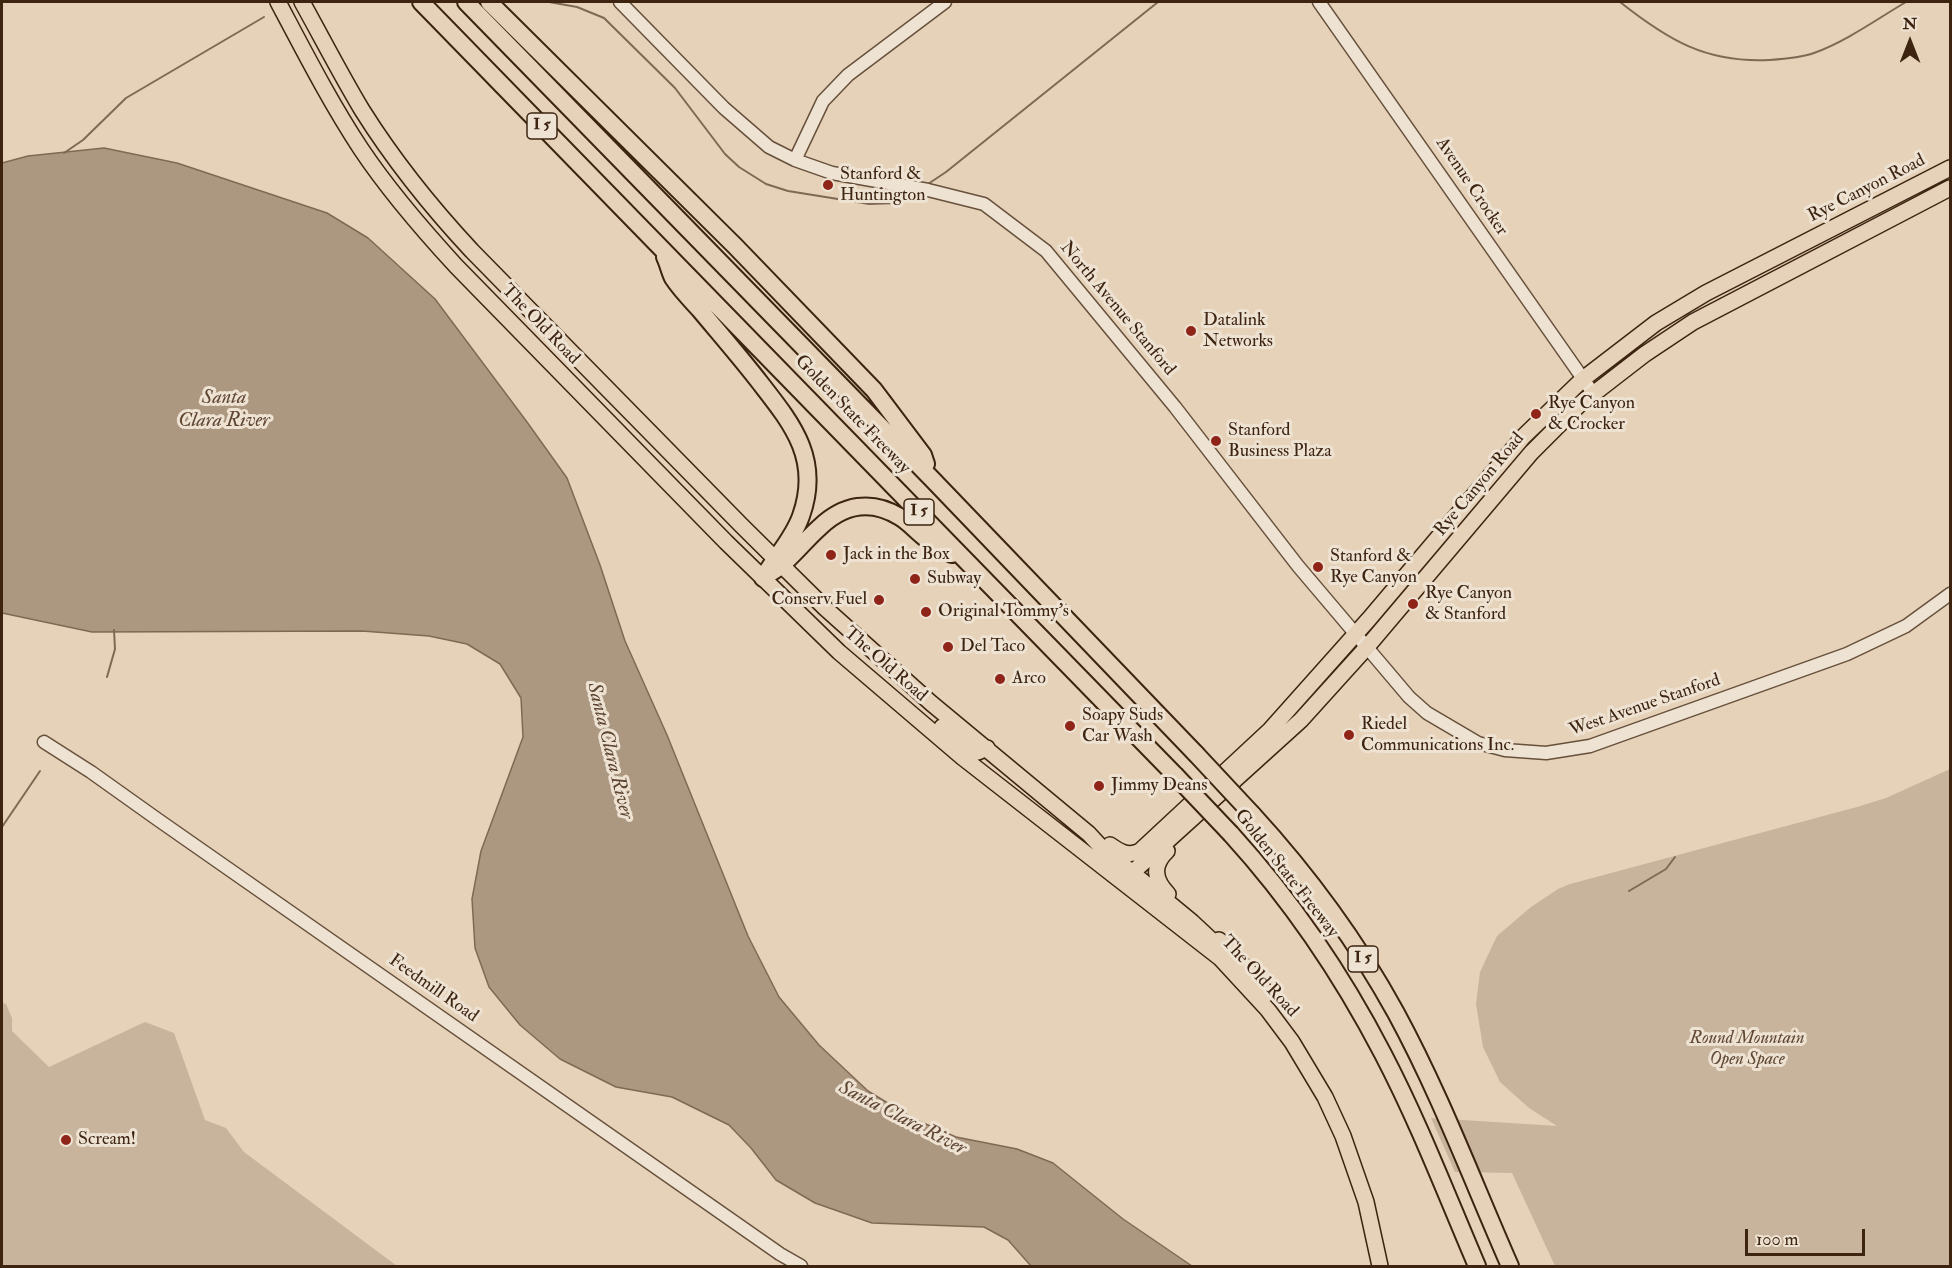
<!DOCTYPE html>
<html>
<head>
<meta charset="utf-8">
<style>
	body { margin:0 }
	#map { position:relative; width:1952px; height:1268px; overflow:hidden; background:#e5d2b9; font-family:"IM FELL Double Pica",serif }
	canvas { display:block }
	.frame { position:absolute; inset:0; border:3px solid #3d2411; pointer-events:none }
	.north { position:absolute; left:1880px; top:12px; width:60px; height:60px; -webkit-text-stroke:4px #eee2d2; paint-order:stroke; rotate:0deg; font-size:16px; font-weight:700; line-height:24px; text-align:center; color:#3d2411 }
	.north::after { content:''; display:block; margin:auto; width:21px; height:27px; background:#3d2411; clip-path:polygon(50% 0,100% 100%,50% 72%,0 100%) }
	.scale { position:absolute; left:1745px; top:1229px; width:120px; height:27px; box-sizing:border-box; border:3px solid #3d2411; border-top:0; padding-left:8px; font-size:18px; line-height:21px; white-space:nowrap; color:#3d2411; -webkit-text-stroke:4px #eee2d2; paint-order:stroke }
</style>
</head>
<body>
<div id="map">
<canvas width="1952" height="1268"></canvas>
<div class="frame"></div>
<div class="north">N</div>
<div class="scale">100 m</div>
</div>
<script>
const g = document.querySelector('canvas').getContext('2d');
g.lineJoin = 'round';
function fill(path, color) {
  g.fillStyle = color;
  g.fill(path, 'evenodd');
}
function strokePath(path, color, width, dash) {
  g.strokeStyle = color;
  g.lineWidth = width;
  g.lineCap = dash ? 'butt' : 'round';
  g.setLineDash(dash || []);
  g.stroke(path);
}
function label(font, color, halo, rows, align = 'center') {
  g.font = font + ' "IM FELL Double Pica",serif';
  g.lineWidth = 6;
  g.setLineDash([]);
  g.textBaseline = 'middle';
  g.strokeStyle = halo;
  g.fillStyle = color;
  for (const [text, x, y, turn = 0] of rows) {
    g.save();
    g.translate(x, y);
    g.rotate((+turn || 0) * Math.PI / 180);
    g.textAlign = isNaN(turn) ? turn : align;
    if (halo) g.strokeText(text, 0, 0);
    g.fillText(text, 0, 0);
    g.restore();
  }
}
fill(new Path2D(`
	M1950,769V1266H1555L1512,1173L1455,1172L1431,1118L1557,1126L1529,1108L1500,1082L1483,1047L1476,1004L1480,972L1497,936L1531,907L1558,889L1570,884L1857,807L1886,798Z
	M2,1003L6,1004L12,1018V1031L49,1067L145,1022L174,1033L205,1120L226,1128L244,1152L397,1266H2Z`), '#c8b49c');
const water = new Path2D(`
	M104,148L177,163L327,213L368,238L435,299L527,422L567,478L600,565L625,641L667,735L748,936L779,997L819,1045L868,1091L914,1119L956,1137L1017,1149L1053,1163L1123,1219L1192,1266H1031L1008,1240L984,1227L872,1223L815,1203L776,1180L751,1148L729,1125L672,1097L616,1087L560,1059L520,1025L489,987L475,948L472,899L481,851L523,737L521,698L500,664L467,644L429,636L362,631L92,632L2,613V163L28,156Z`);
fill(water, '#ac9780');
strokePath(water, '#806954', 1.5);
strokePath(new Path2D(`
	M549,2L577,7L604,18L675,88L725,154L739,167L766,184L788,191L869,204L899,203L915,192
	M1620,2C1668,40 1706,63 1769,60C1784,59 1800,58 1814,53C1847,41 1877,19 1906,2
	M64,153L83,140L126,98L264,17
	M928,184L946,172L1158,2
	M107,677L115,649L114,630
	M2,827L40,771
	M1629,891L1666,869L1675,857`), '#806954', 2);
const minor = new Path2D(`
	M620,2L724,108L769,147L795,160L832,173L928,190L984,204L1046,251L1175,407L1298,566L1409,697L1427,713L1478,743L1505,750L1546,753L1590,746L1847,654L1906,626L1950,594
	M1319,2L1593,393
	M795,160L823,101L848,75L945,2
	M44,742L91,772L157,819L780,1254L801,1266`);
const major = new Path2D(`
	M278,2C304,51 330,102 361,149C389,191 422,229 456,266L726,542L839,652L962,757L1220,958L1268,1010L1292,1042L1325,1097L1343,1136L1366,1202L1380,1266
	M302,2C322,38 341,75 362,110C394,161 431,207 472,251L742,526L825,608L931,703L1089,834L1101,847L1192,922L1223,951
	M942,727L970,748L978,752L987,748
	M1110,845C1120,852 1128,857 1140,851L1270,730L1369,619L1524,436L1583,379L1656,323L1706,293L1950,168
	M1167,851C1152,865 1154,880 1168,894
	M1133,872L1301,720L1367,647L1531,453L1579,405L1645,354L1693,322L1950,188
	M1219,940L1256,979L1267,994`);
const highway = new Path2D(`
	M421,2L1175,775
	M466,2L932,479L1196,754
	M489,2L735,246L874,390L923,455L926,464
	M665,257C668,263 670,272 673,278C680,289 691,300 700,310C720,334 741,358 761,384C793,425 821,460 801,516C793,539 775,557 763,578
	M769,574C789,562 802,543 820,527C843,505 871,499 900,517C910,523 918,533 928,540C936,545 944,550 952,554
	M1252,814C1307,874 1357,942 1396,1013C1440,1094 1473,1182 1510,1266
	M1231,834C1291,900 1342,975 1383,1054C1419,1123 1447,1196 1477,1266`);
strokePath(minor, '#67503b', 15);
strokePath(major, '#3d2411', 18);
strokePath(highway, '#3d2411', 20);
strokePath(minor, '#eee2d2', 12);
strokePath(major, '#e5d2b9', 15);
strokePath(highway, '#e5d2b9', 16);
const highwayBridge = new Path2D(`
	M1196,754L1252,814
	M1175,775L1231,834`);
strokePath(highwayBridge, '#3d2411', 20, []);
strokePath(highwayBridge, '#e5d2b9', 16);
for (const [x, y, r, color] of [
	[828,185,6,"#8f2418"],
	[1191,331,6,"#8f2418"],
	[1536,414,6,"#8f2418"],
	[1216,441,6,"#8f2418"],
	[831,555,6,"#8f2418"],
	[1318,567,6,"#8f2418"],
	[915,579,6,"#8f2418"],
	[879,600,6,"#8f2418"],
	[1413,604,6,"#8f2418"],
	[926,612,6,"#8f2418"],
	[948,647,6,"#8f2418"],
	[1000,679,6,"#8f2418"],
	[1070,726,6,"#8f2418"],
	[1349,735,6,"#8f2418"],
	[1099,786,6,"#8f2418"],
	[66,1140,6,"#8f2418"]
]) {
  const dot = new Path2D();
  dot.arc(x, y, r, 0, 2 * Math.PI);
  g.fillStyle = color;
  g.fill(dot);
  strokePath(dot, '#eee2d2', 2);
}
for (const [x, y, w] of [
	[542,126,30],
	[919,512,30],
	[1363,959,30]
]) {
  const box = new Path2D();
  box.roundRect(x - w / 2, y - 13, w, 26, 4.5);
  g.fillStyle = '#eee2d2';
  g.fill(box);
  strokePath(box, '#3d2411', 1.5);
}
label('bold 16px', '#3d2411', null, [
	["I 5",542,126],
	["I 5",919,512],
	["I 5",1363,959]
]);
label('18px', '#3d2411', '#eee2d2', [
	["Stanford &",840,175],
	["Huntington",840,196],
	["Datalink",1203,321],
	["Networks",1203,342],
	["Rye Canyon",1548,404],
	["& Crocker",1548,425],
	["Stanford",1228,431],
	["Business Plaza",1228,452],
	["Jack in the Box",843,555],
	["Stanford &",1330,557],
	["Rye Canyon",1330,578],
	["Subway",927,579],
	["Rye Canyon",1425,594],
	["& Stanford",1425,615],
	["Conserv Fuel",867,600,"right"],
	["Original Tommy's",938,612],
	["Del Taco",960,647],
	["Arco",1012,679],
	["Soapy Suds",1082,716],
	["Car Wash",1082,737],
	["Riedel",1361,725],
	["Communications Inc.",1361,746],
	["Jimmy Deans",1111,786],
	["Scream!",78,1140]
], 'left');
label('18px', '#3d2411', '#eee2d2', [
	["Avenue Crocker",1471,187,56],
	["Rye Canyon Road",1867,189,-27],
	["North Avenue Stanford",1117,309,50],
	["The Old Road",540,325,46],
	["Golden State Freeway",852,415,46],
	["Rye Canyon Road",1480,485,-50],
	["The Old Road",885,665,41],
	["West Avenue Stanford",1645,706,-19],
	["Golden State Freeway",1286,874,52],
	["The Old Road",1259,977,47],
	["Feedmill Road",433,989,35]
]);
label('italic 18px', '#604834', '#eee2d2', [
	["Round Mountain",1747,1039],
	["Open Space",1747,1060]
]);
label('italic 20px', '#5e4632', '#eee2d2', [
	["Santa",224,399],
	["Clara River",224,422],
	["Santa Clara River",609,751,76],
	["Santa Clara River",902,1119,27]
]);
</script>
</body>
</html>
